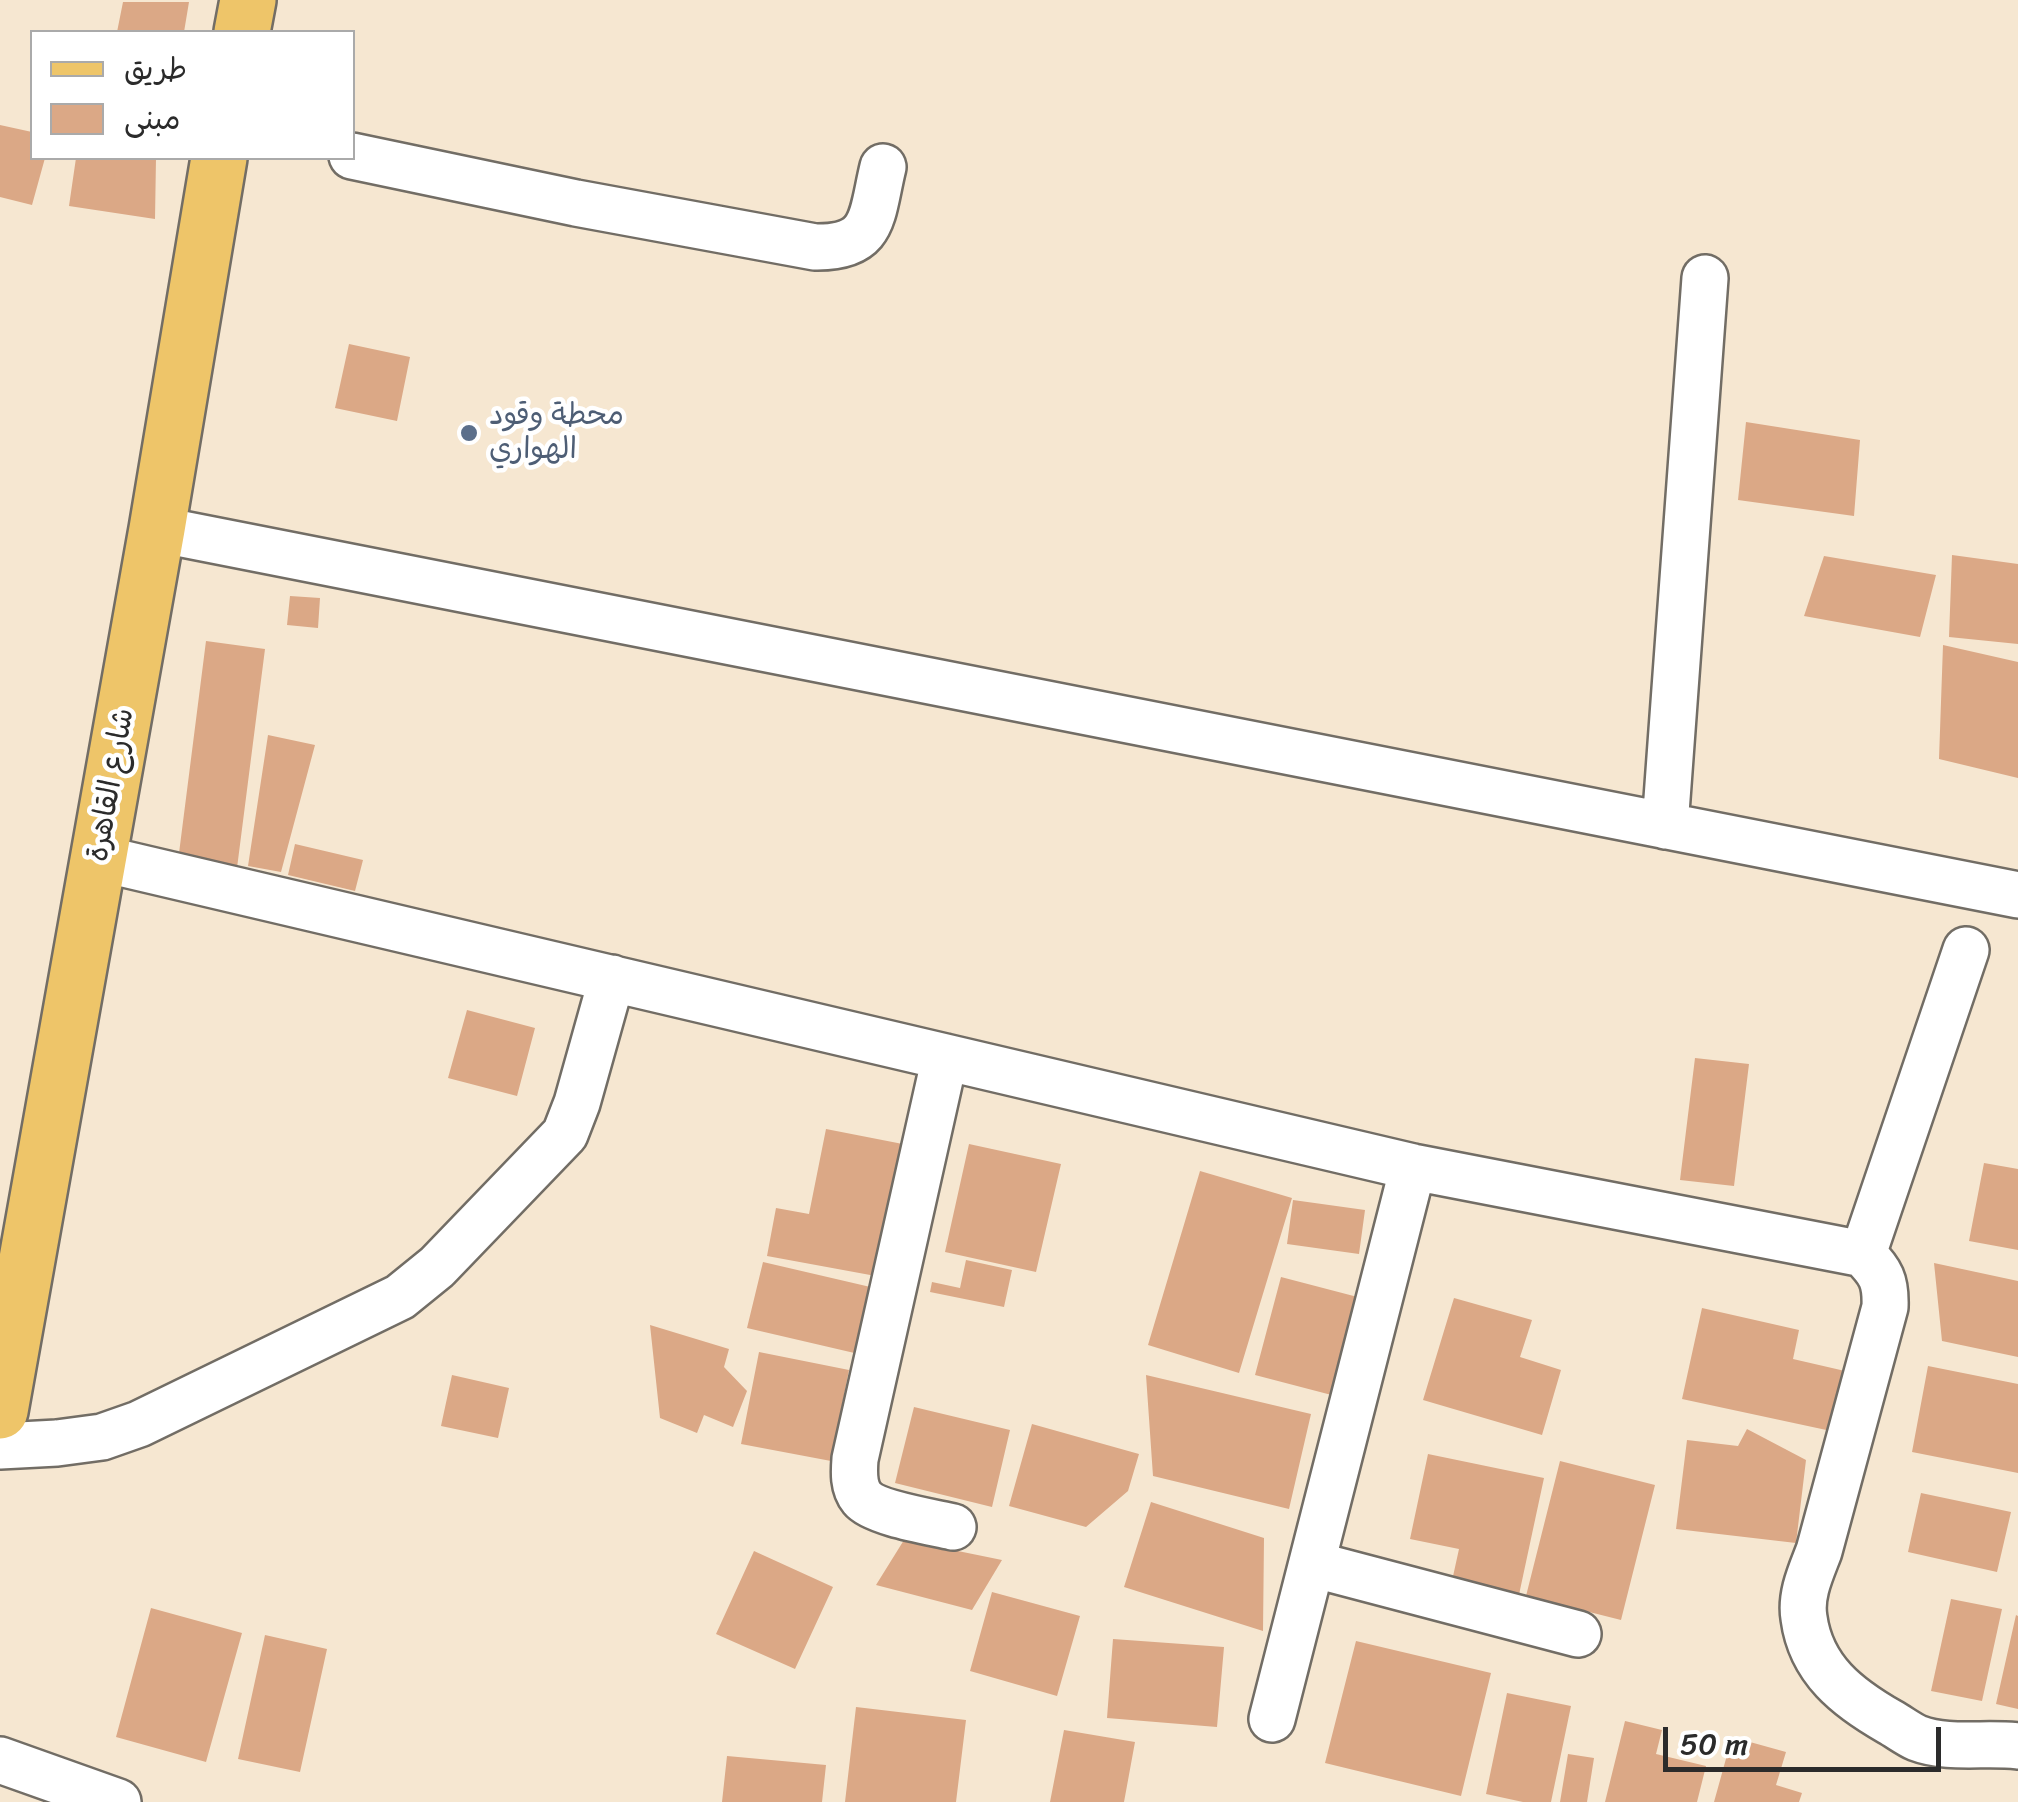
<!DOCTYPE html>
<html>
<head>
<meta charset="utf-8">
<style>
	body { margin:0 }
	#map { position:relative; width:2018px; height:1802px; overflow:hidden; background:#f6e7d1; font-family:Sriracha,"Playpen Sans Arabic",sans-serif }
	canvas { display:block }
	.legend { position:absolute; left:30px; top:30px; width:325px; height:130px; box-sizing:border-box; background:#fff; border:2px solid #aaa; margin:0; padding:12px 18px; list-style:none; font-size:30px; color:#2b2b2b }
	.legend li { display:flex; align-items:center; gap:20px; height:50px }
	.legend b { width:50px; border:2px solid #aaa }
	.scale { position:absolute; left:1663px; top:1727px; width:278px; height:45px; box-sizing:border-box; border:5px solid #2b2b2b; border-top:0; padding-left:12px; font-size:30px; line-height:35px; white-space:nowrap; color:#2b2b2b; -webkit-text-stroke:8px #fff; paint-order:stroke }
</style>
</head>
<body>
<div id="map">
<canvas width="2018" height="1802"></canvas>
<ul class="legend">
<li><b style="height:12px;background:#eec569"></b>طريق</li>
<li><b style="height:28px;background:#dba886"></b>مبنى</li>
</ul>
<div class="scale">50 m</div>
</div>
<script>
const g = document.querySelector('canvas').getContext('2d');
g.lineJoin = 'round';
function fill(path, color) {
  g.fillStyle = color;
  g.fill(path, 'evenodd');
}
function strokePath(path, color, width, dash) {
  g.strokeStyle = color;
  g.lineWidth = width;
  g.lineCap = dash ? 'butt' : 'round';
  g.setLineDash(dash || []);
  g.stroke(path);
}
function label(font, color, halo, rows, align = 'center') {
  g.font = font + ' Sriracha,"Playpen Sans Arabic",sans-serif';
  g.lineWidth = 9;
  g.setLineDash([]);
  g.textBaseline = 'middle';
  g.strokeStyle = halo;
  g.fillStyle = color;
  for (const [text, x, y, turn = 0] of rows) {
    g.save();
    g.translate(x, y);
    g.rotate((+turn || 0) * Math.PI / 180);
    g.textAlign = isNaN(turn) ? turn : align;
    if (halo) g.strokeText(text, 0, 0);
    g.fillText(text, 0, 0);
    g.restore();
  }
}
fill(new Path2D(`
	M123,2H189L184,32H117Z
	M0,125L32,132V158H45L32,205L0,197Z
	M76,158H156L155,219L69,206Z
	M349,344L410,357L397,421L335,408Z
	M1746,422L1860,440L1854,516L1738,500Z
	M1952,555L2018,564V644L1949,637Z
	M1824,556L1936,575L1920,637L1804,616Z
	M290,596L320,598L318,628L287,625Z
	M206,641L265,649L237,868L178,861Z
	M1943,645L2018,662V778L1939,759Z
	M268,735L315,745L281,872L248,866Z
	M295,844L363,860L355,891L288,875Z
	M467,1010L535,1028L517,1096L448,1078Z
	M1695,1058L1749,1064L1734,1186L1680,1180Z
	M826,1129L918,1147L892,1279L767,1256L776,1208L809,1214Z
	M969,1144L1061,1164L1036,1272L945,1252Z
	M1984,1163L2018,1169V1250L1969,1241Z
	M1200,1171L1292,1198L1239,1373L1148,1345Z
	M1293,1200L1365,1210L1359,1254L1287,1244Z
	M966,1260L1012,1270L1004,1307L930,1292L932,1282L960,1288Z
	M763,1262L879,1289L863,1355L747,1328Z
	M1934,1263L2018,1281V1357L1942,1341Z
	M1281,1277L1369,1300L1343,1398L1255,1375Z
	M1454,1298L1532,1320L1520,1357L1561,1370L1542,1435L1423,1400Z
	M1702,1308L1799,1330L1793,1359L1845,1371L1831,1431L1682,1399Z
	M650,1325L729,1349L724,1367L747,1391L733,1427L704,1415L697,1433L660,1418Z
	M759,1352L849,1370L831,1461L741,1444Z
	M1928,1366L2018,1384V1473L1912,1452Z
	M452,1375L509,1388L498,1438L441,1426Z
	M1146,1375L1311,1414L1289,1509L1153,1476Z
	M914,1407L1010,1430L992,1507L895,1483Z
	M1032,1424L1139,1454L1128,1491L1086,1527L1009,1506Z
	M1747,1429L1806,1460L1796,1543L1676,1529L1687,1440L1738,1446Z
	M1428,1454L1544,1478L1517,1604L1450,1590L1459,1549L1410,1539Z
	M1560,1461L1655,1485L1621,1620L1526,1596Z
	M1921,1493L2011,1512L1997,1572L1908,1552Z
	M1151,1502L1264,1538L1263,1631L1124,1587Z
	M904,1540L1002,1560L972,1610L876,1585Z
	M754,1551L833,1587L795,1669L716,1634Z
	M992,1592L1080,1616L1057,1696L970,1671Z
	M1951,1599L2002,1609L1982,1701L1931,1691Z
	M151,1608L242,1633L206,1762L116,1737Z
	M2016,1615L2018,1616V1709L1996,1704Z
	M265,1635L327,1649L300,1772L238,1759Z
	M1113,1639L1224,1647L1217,1727L1107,1718Z
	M1356,1641L1491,1673L1461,1796L1325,1763Z
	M1507,1693L1571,1706L1551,1802H1523L1486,1794Z
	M856,1707L966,1720L956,1802H845Z
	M1625,1721L1662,1730L1656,1754L1706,1766L1697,1802H1605Z
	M1064,1730L1135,1742L1124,1802H1050Z
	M1732,1737L1786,1752L1776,1785L1802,1793L1799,1802H1714Z
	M1568,1754L1594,1758L1587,1802H1560Z
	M727,1756L826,1765L822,1802H722Z`), '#dba886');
const minor = new Path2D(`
	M352,156L576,203L815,247C876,248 871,216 883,167
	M157,529L2018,895
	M1665,826L1705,278
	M99,858L1413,1167L1863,1254C1881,1272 1886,1281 1885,1307L1819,1551C1811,1572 1800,1595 1804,1618C1811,1670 1848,1698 1890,1722C1899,1727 1908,1734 1917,1738C1948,1750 1986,1742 2018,1746
	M945,1057L855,1459C854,1472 853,1487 862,1498C874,1513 932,1522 953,1527
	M1863,1254L1966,950
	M0,1446L57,1443L102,1437L139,1424L400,1297L437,1267L565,1134L577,1103L612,978
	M1312,1564L1578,1634
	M1272,1719L1413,1167
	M0,1760L118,1802`);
const major = new Path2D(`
	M242,32L248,0
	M0,1411L157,529L219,158`);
strokePath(minor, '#726d65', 50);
strokePath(major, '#726d65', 60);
strokePath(minor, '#fff', 45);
strokePath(major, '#eec569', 55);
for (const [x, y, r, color] of [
	[469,433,10,"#5c6f8a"]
]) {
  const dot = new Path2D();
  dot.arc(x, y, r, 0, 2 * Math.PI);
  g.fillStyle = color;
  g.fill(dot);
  strokePath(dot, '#fff', 4);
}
label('30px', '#4e5e75', '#fff', [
	["محطة وقود",489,416],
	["الهواري",489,450]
], 'left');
label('30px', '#2b2b2b', '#fff', [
	["شارع القاهرة",112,785,-80]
]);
</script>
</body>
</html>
